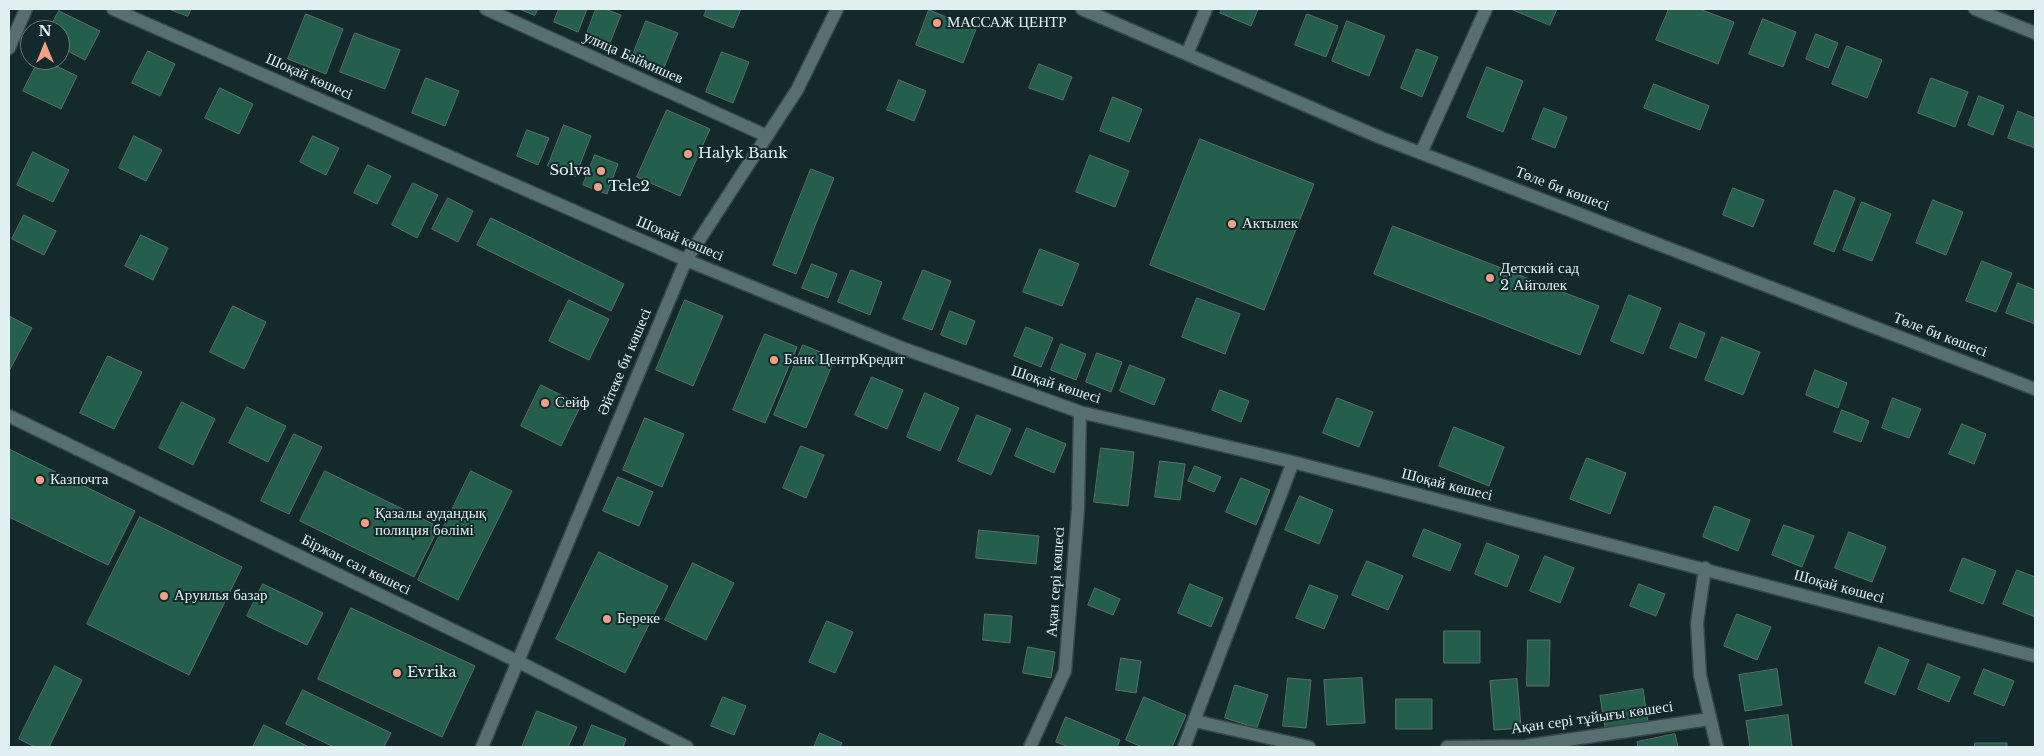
<!DOCTYPE html>
<html>
<head>
<meta charset="utf-8">
<style>
	body { margin:0 }
	#map { position:relative; width:2044px; height:756px; overflow:hidden; background:#13292b; font-family:"Libre Baskerville",serif }
	canvas { display:block }
	.frame { position:absolute; inset:0; border:10px solid #e3f0f1; pointer-events:none }
	.north { position:absolute; left:20px; top:20px; width:50px; height:50px; box-sizing:border-box; background:#13292b; border:1px solid #66797a; border-radius:50%; rotate:0deg; font-size:14px; font-weight:700; line-height:20px; text-align:center; color:#e3f0f1 }
	.north::after { content:''; display:block; margin:auto; width:18px; height:22px; background:#f39f84; clip-path:polygon(50% 0,100% 100%,50% 72%,0 100%) }
</style>
</head>
<body>
<div id="map">
<canvas width="2044" height="756"></canvas>
<div class="frame"></div>
<div class="north">N</div>
</div>
<script>
const g = document.querySelector('canvas').getContext('2d');
g.lineJoin = 'round';
function fill(path, color) {
  g.fillStyle = color;
  g.fill(path, 'evenodd');
}
function strokePath(path, color, width, dash) {
  g.strokeStyle = color;
  g.lineWidth = width;
  g.lineCap = dash ? 'butt' : 'round';
  g.setLineDash(dash || []);
  g.stroke(path);
}
function label(font, color, halo, rows, align = 'center') {
  g.font = font + ' "Libre Baskerville",serif';
  g.lineWidth = 4;
  g.setLineDash([]);
  g.textBaseline = 'middle';
  g.strokeStyle = halo;
  g.fillStyle = color;
  for (const [text, x, y, turn = 0] of rows) {
    g.save();
    g.translate(x, y);
    g.rotate((+turn || 0) * Math.PI / 180);
    g.textAlign = isNaN(turn) ? turn : align;
    if (halo) g.strokeText(text, 0, 0);
    g.fillText(text, 0, 0);
    g.restore();
  }
}
const building = new Path2D(`
	M169,9H191L188,16Z
	M519,9H538L535,15Z
	M559,9H587L578,32L554,22Z
	M596,9H605L621,15L609,45L586,36Z
	M707,9H741L733,28L704,16Z
	M1222,9H1258L1251,26L1220,13Z
	M1511,9H1557L1550,25Z
	M1669,9H1699L1734,22L1718,64L1656,40Z
	M929,10L976,29L963,63L916,45Z
	M59,11L100,31L85,60L60,47V30H49Z
	M306,14L343,29L326,74L288,59Z
	M1307,14L1338,26L1326,57L1295,45Z
	M1763,19L1796,32L1783,67L1749,54Z
	M646,21L678,33L661,75L630,63Z
	M1347,21L1385,36L1369,76L1332,61Z
	M355,33L400,50L385,89L340,72Z
	M1816,34L1838,43L1828,68L1806,59Z
	M1847,46L1882,60L1867,98L1832,84Z
	M1417,49L1438,57L1422,97L1401,88Z
	M148,51L175,64L160,96L132,83Z
	M722,52L749,62L733,103L706,92Z
	M39,60H44L77,76L61,109L23,91Z
	M1039,64L1072,77L1063,100L1029,88Z
	M1487,67L1523,81L1503,132L1467,117Z
	M426,78L459,91L445,126L412,113Z
	M1931,78L1968,92L1955,127L1918,113Z
	M899,80L926,91L914,121L887,110Z
	M1654,84L1709,106L1700,130L1644,108Z
	M220,88L253,104L239,134L205,118Z
	M1979,96L2004,106L1993,135L1968,125Z
	M1113,97L1142,109L1129,142L1100,131Z
	M1544,108L1567,117L1555,148L1532,139Z
	M667,110L710,129L680,196L637,177Z
	M2018,111L2035,118V148L2008,138Z
	M564,125L591,136L575,177L548,166Z
	M527,130L549,138L538,165L517,156Z
	M134,136L162,150L146,181L119,168Z
	M313,136L339,148L326,175L300,162Z
	M1200,139L1314,184L1264,310L1150,265Z
	M33,152L69,170L53,202L17,185Z
	M595,155L618,164L607,194L583,185Z
	M1090,155L1129,171L1115,207L1076,192Z
	M368,165L391,176L377,204L354,193Z
	M811,169L834,178L796,274L773,265Z
	M413,183L438,195L417,238L392,225Z
	M1733,188L1764,200L1753,227L1723,215Z
	M1835,190L1855,198L1834,252L1814,244Z
	M448,198L473,211L458,242L432,229Z
	M1933,200L1963,212L1946,255L1916,243Z
	M1862,202L1891,214L1872,261L1843,250Z
	M24,215L56,231L44,255L12,239Z
	M491,218L624,284L611,311L477,245Z
	M1393,226L1599,306L1580,355L1374,274Z
	M141,235L168,248L153,280L125,266Z
	M1040,249L1079,264L1062,306L1023,292Z
	M1982,261L2012,273L1996,312L1966,301Z
	M812,264L837,274L828,298L802,288Z
	M851,270L882,282L870,315L838,302Z
	M923,270L951,281L932,330L903,319Z
	M2018,283L2035,290V324L2006,313Z
	M1629,295L1661,308L1643,354L1611,341Z
	M1197,298L1240,314L1225,354L1182,337Z
	M569,300L609,319L589,360L549,341Z
	M685,300L723,316L693,386L656,370Z
	M233,306L266,322L244,369L210,352Z
	M950,311L975,321L966,345L941,335Z
	M9,316L32,328L9,371Z
	M1680,323L1705,333L1696,358L1670,348Z
	M1026,327L1053,338L1041,367L1014,356Z
	M765,334L797,347L765,423L733,410Z
	M1722,337L1760,352L1743,395L1705,380Z
	M1061,344L1086,354L1076,380L1051,370Z
	M803,345L835,358L806,428L774,415Z
	M1097,353L1122,362L1111,392L1086,382Z
	M108,356L142,372L114,429L80,413Z
	M1130,365L1165,379L1154,405L1120,391Z
	M1815,370L1847,383L1838,408L1806,395Z
	M872,377L903,390L887,429L855,415Z
	M541,385L581,405L561,446L521,426Z
	M1220,390L1249,401L1241,422L1212,410Z
	M925,393L959,408L940,451L907,437Z
	M1337,398L1373,412L1359,447L1323,433Z
	M1893,398L1921,409L1909,438L1882,428Z
	M182,402L215,419L193,465L159,448Z
	M247,407L286,426L268,462L229,443Z
	M1842,410L1869,421L1861,442L1834,432Z
	M977,415L1011,429L991,475L958,461Z
	M645,418L684,434L662,487L623,470Z
	M1962,424L1986,434L1974,464L1949,454Z
	M1454,427L1504,447L1489,486L1439,466Z
	M1027,428L1066,444L1054,473L1015,456Z
	M294,434L322,447L289,514L261,501Z
	M801,446L824,455L806,498L783,488Z
	M1101,448L1134,452L1128,506L1094,502Z
	M9,449L135,511L108,565L9,517Z
	M1587,458L1626,473L1610,514L1570,499Z
	M1160,461L1185,464L1180,500L1155,497Z
	M1195,466L1221,477L1214,492L1188,481Z
	M325,471L439,527L414,577L300,521Z
	M471,471L512,491L458,600L418,580Z
	M618,477L653,492L639,526L603,511Z
	M1241,478L1270,490L1256,525L1226,512Z
	M1300,496L1333,510L1319,544L1285,530Z
	M1715,506L1750,520L1738,551L1703,537Z
	M140,517L242,567L189,675L87,624Z
	M1784,525L1814,536L1802,567L1772,555Z
	M1424,529L1461,544L1450,571L1413,556Z
	M979,530L1039,536L1036,564L976,558Z
	M1849,532L1886,547L1872,582L1835,568Z
	M1487,543L1519,556L1507,587L1475,574Z
	M599,552L668,586L625,673L556,639Z
	M1545,556L1574,568L1560,603L1530,591Z
	M1963,558L1996,571L1983,604L1950,591Z
	M1367,561L1403,576L1388,610L1352,595Z
	M693,563L734,583L706,640L665,620Z
	M2017,570L2035,577V617L2003,604Z
	M263,584L323,613L307,645L247,616Z
	M1190,584L1223,598L1211,627L1178,613Z
	M1639,584L1665,594L1656,616L1630,606Z
	M1310,585L1338,596L1324,629L1296,618Z
	M1095,588L1120,599L1113,615L1088,605Z
	M351,608L475,666L442,737L318,679Z
	M985,614L1012,616L1010,643L983,640Z
	M1737,614L1771,627L1757,660L1724,646Z
	M827,621L853,632L835,673L809,662Z
	M1444,631H1480V663H1444Z
	M1528,640H1550L1549,686H1527Z
	M1028,647L1055,652L1051,678L1023,673Z
	M1879,647L1909,660L1895,695L1865,683Z
	M1121,658L1141,661L1136,693L1116,690Z
	M1928,664L1960,677L1949,702L1918,689Z
	M55,666L82,680L49,747H35L19,739Z
	M1777,669L1782,705L1745,711L1739,675Z
	M1984,669L2014,681L2004,706L1974,694Z
	M1288,678L1311,680L1306,728L1283,726Z
	M1362,678L1365,723L1327,725L1324,680Z
	M1517,679L1521,728L1494,730L1490,681Z
	M1235,685L1268,695L1257,728L1225,718Z
	M1643,689L1648,722L1605,728L1600,696Z
	M303,690L391,733L384,747H334L286,724Z
	M723,697L746,706L734,735L711,726Z
	M1144,697L1186,715L1172,747H1142L1126,740Z
	M1396,699H1432V729H1396Z
	M537,711L577,727L568,747H522Z
	M1788,715L1792,747H1750L1746,721Z
	M1066,717L1120,740L1117,747H1069L1056,742Z
	M264,725L309,747H253Z
	M592,725L626,739L623,747H583Z
	M820,733L842,743L840,747H814Z
	M1675,734L1678,747H1638L1637,742Z
	M1975,743H2007V747H1975Z`);
fill(building, '#245e4c');
strokePath(building, '#5b6f68', 1);
const minor = new Path2D(`
	M113,9L686,260L902,348L1080,412L1293,462L2035,656
	M486,9L767,136
	M1082,9L1379,137L2035,389
	M1975,9L2035,33
	M9,48L26,9
	M1187,54L1206,9
	M1421,153L1486,9
	M9,416L517,661L687,747
	M1705,568L1697,623L1700,675L1717,747
	M1195,721L1309,747
	M482,747L686,260L797,90L837,9
	M1030,747L1065,671L1078,509L1080,412
	M1184,747L1293,462
	M1447,747L1525,746L1710,719`);
strokePath(minor, '#364748', 15);
strokePath(minor, '#576f71', 12);
for (const [x, y, r, color] of [
	[937,23,5,"#f39f84"],
	[688,154,5,"#f39f84"],
	[601,171,5,"#f39f84"],
	[598,187,5,"#f39f84"],
	[1232,224,5,"#f39f84"],
	[1490,278,5,"#f39f84"],
	[774,360,5,"#f39f84"],
	[545,403,5,"#f39f84"],
	[40,480,5,"#f39f84"],
	[365,523,5,"#f39f84"],
	[164,596,5,"#f39f84"],
	[607,619,5,"#f39f84"],
	[397,673,5,"#f39f84"]
]) {
  const dot = new Path2D();
  dot.arc(x, y, r, 0, 2 * Math.PI);
  g.fillStyle = color;
  g.fill(dot);
  strokePath(dot, '#13292b', 2);
}
label('15px', '#e3f0f1', '#13292b', [
	["МАССАЖ ЦЕНТР",947,23],
	["Halyk Bank",698,154],
	["Solva",591,171,"right"],
	["Tele2",608,187],
	["Актылек",1242,224],
	["Детский сад",1500,269],
	["2 Айголек",1500,286],
	["Банк ЦентрКредит",784,360],
	["Сейф",555,403],
	["Казпочта",50,480],
	["Қазалы аудандық",375,514],
	["полиция бөлімі",375,531],
	["Аруилья базар",174,596],
	["Береке",617,619],
	["Evrika",407,673]
], 'left');
label('15px', '#e3f0f1', '#13292b', [
	["улица Баймишев",633,58,24],
	["Шоқай көшесі",309,77,24],
	["Төле би көшесі",1562,189,21],
	["Шоқай көшесі",680,239,23],
	["Төле би көшесі",1940,335,21],
	["Әйтеке би көшесі",625,362,-67],
	["Шоқай көшесі",1056,385,18],
	["Шоқай көшесі",1447,485,14],
	["Біржан сал көшесі",356,565,26],
	["Ақан сері көшесі",1056,582,-86],
	["Шоқай көшесі",1839,587,15],
	["Ақан сері тұйығы көшесі",1592,718,-8]
]);
</script>
</body>
</html>
